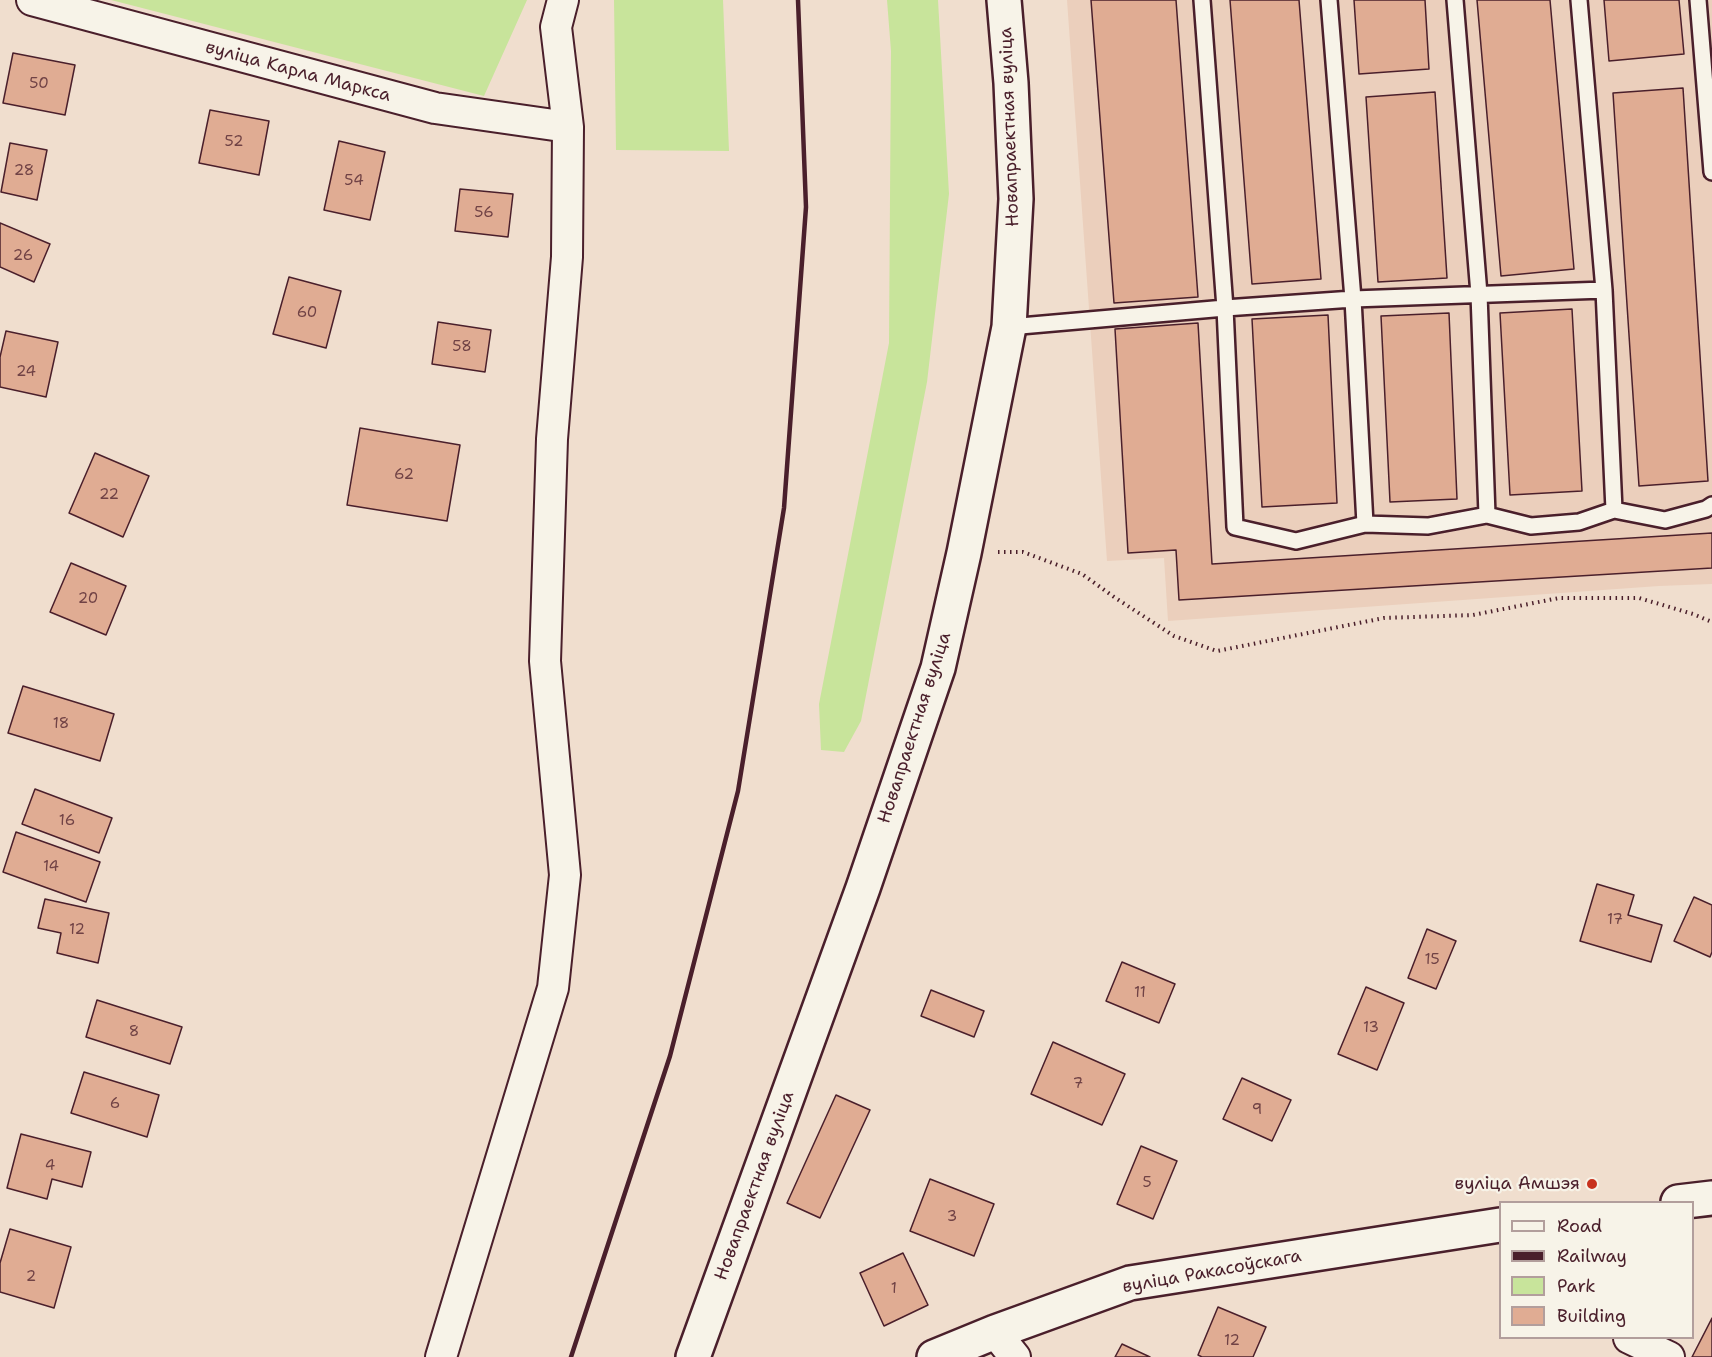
<!DOCTYPE html>
<html>
<head>
<meta charset="utf-8">
<style>
	body { margin:0 }
	#map { position:relative; width:1712px; height:1357px; overflow:hidden; background:#f0dece; font-family:"Shantell Sans",sans-serif }
	canvas { display:block }
	.legend { position:absolute; left:1499px; top:1201px; width:195px; height:138px; box-sizing:border-box; background:#f7f3e8; border:2px solid #b29e9c; margin:0; padding:8px 10px; list-style:none; font-size:18px; color:#4a1f2b }
	.legend li { display:flex; align-items:center; gap:12px; height:30px }
	.legend b { width:30px; border:2px solid #b29e9c }
</style>
</head>
<body>
<div id="map">
<canvas width="1712" height="1357"></canvas>
<ul class="legend">
<li><b style="height:8px;background:#f7f3e8"></b>Road</li>
<li><b style="height:8px;background:#4a1f2b"></b>Railway</li>
<li><b style="height:16px;background:#c8e49b"></b>Park</li>
<li><b style="height:16px;background:#e0ac93"></b>Building</li>
</ul>
</div>
<script>
const g = document.querySelector('canvas').getContext('2d');
g.lineJoin = 'round';
function fill(path, color) {
  g.fillStyle = color;
  g.fill(path, 'evenodd');
}
function strokePath(path, color, width, dash) {
  g.strokeStyle = color;
  g.lineWidth = width;
  g.lineCap = dash ? 'butt' : 'round';
  g.setLineDash(dash || []);
  g.stroke(path);
}
function label(font, color, halo, rows, align = 'center') {
  g.font = font + ' "Shantell Sans",sans-serif';
  g.lineWidth = 4.5;
  g.setLineDash([]);
  g.textBaseline = 'middle';
  g.strokeStyle = halo;
  g.fillStyle = color;
  for (const [text, x, y, turn = 0] of rows) {
    g.save();
    g.translate(x, y);
    g.rotate((+turn || 0) * Math.PI / 180);
    g.textAlign = isNaN(turn) ? turn : align;
    if (halo) g.strokeText(text, 0, 0);
    g.fillText(text, 0, 0);
    g.restore();
  }
}
fill(new Path2D(`
	M1067,0H1712V584L1659,586L1168,621L1164,558L1107,561Z`), '#ebcfbc');
fill(new Path2D(`
	M111,0H527L484,96Z
	M614,0H723L729,151L616,150Z
	M887,0H938L949,194L927,382L861,721L844,752L821,750L819,704L889,343L891,51Z`), '#c8e49b');
const building = new Path2D(`
	M1091,0H1176L1198,297L1114,303Z
	M1230,0H1299L1321,279L1252,284Z
	M1354,0H1425L1429,69L1359,74Z
	M1477,0H1550L1574,269L1501,276Z
	M1604,0H1679L1684,54L1609,61Z
	M13,53L75,65L65,115L3,103Z
	M1683,88L1708,481L1639,486L1613,93Z
	M1435,92L1447,278L1378,282L1366,97Z
	M210,110L269,121L259,175L199,163Z
	M339,141L385,152L370,220L324,210Z
	M10,143L47,150L37,200L1,192Z
	M460,189L513,194L508,237L455,231Z
	M0,223L50,244L34,282L0,267Z
	M289,277L341,291L326,348L273,334Z
	M1572,309L1582,491L1510,495L1500,313Z
	M1449,313L1457,499L1390,502L1381,316Z
	M1328,315L1337,503L1262,507L1252,319Z
	M438,322L491,330L485,372L432,364Z
	M1198,323L1212,564L1712,533V568L1179,600L1176,550L1128,553L1115,329Z
	M6,331L58,342L46,397L0,387V357Z
	M360,428L460,445L447,521L347,505Z
	M95,453L149,476L123,537L69,513Z
	M71,563L126,586L106,635L50,612Z
	M23,686L114,714L100,761L8,733Z
	M35,789L112,818L99,853L22,824Z
	M16,832L100,862L86,902L3,872Z
	M1597,884L1634,895L1628,915L1662,925L1651,962L1580,941Z
	M1694,897L1712,905V952L1710,957L1674,941Z
	M45,899L109,913L98,963L57,953L61,933L38,928Z
	M1427,929L1456,941L1436,989L1408,978Z
	M1122,962L1175,984L1159,1023L1106,1001Z
	M1366,987L1404,1003L1377,1070L1338,1054Z
	M931,990L984,1011L974,1037L921,1016Z
	M97,1000L182,1027L170,1064L86,1037Z
	M1053,1042L1125,1074L1102,1125L1031,1094Z
	M84,1072L159,1095L147,1137L71,1113Z
	M1242,1078L1291,1100L1272,1141L1223,1119Z
	M836,1095L870,1110L820,1218L787,1203Z
	M21,1134L91,1152L82,1187L52,1179L47,1199L7,1188Z
	M1141,1146L1177,1161L1153,1219L1117,1204Z
	M930,1179L994,1204L974,1256L910,1231Z
	M10,1229L71,1247L54,1308L0,1292V1263Z
	M903,1253L928,1305L884,1326L860,1273Z
	M1218,1307L1266,1327L1253,1357H1202L1198,1355Z
	M1712,1318V1357H1692Z
	M1122,1344L1150,1357H1115Z`);
fill(building, '#e0ac93');
strokePath(building, '#4a1f2b', 1.5);
const lane = new Path2D(`
	M1202,0L1225,308L1235,527L1296,541L1365,524L1428,526L1487,515L1531,526L1579,522L1614,510
	M1329,0L1353,299L1365,524
	M1455,0L1479,294L1487,515
	M1579,0L1604,290
	M1698,0L1712,172
	M1009,327L1225,308L1353,299L1604,290L1614,510L1665,520L1706,509L1712,505`);
const street = new Path2D(`
	M32,0L435,108L568,127
	M995,1332L1015,1357
	M1629,1338L1669,1357
	M441,1357L553,988L565,875L545,661L552,439L567,257L568,127L556,27L563,0`);
const secondary = new Path2D(`
	M1678,1202L1712,1198
	M693,1357L863,888L938,668L964,553L1009,327L1016,199L1011,83L1004,0
	M934,1357L995,1332L1130,1283L1500,1225`);
strokePath(lane, '#4a1f2b', 20);
strokePath(street, '#4a1f2b', 34);
strokePath(secondary, '#4a1f2b', 38);
strokePath(new Path2D(`
	M998,552H1023L1082,574L1114,597L1174,636L1217,651L1384,618L1473,615L1559,598H1639L1693,614L1712,622`), '#4a1f2b', 4, [1.5, 4.5]);
strokePath(lane, '#f7f3e8', 15);
strokePath(street, '#f7f3e8', 30);
strokePath(secondary, '#f7f3e8', 33);
strokePath(new Path2D(`
	M571,1357L670,1056L738,791L784,508L806,207L798,0`), '#4a1f2b', 4.5);
for (const [x, y, r, color] of [
	[1592,1184,6,"#c8321e"]
]) {
  const dot = new Path2D();
  dot.arc(x, y, r, 0, 2 * Math.PI);
  g.fillStyle = color;
  g.fill(dot);
  strokePath(dot, '#f7f3e8', 2);
}
label('15px', '#704245', null, [
	["50",39,84],
	["52",234,142],
	["28",24,171],
	["54",354,181],
	["56",484,213],
	["26",23,256],
	["60",307,313],
	["58",462,347],
	["24",26,372],
	["62",404,475],
	["22",109,495],
	["20",88,599],
	["18",61,724],
	["16",67,821],
	["14",51,867],
	["17",1615,920],
	["12",77,930],
	["15",1432,960],
	["11",1140,993],
	["13",1371,1028],
	["8",134,1032],
	["7",1078,1084],
	["6",115,1104],
	["9",1257,1110],
	["4",50,1166],
	["5",1147,1183],
	["3",952,1217],
	["2",31,1277],
	["1",894,1289],
	["12",1232,1341]
]);
label('18px', '#4a1f2b', '#f7f3e8', [
	["вуліца Карла Маркса",298,72,15],
	["Новапраектная вуліца",1010,127,-92],
	["Новапраектная вуліца",915,728,-72],
	["Новапраектная вуліца",755,1186,-70],
	["вуліца Ракасоўскага",1212,1272,-10]
]);
label('18px', '#4a1f2b', '#f7f3e8', [
	["вуліца Амшэя",1580,1184]
], 'right');
</script>
</body>
</html>
